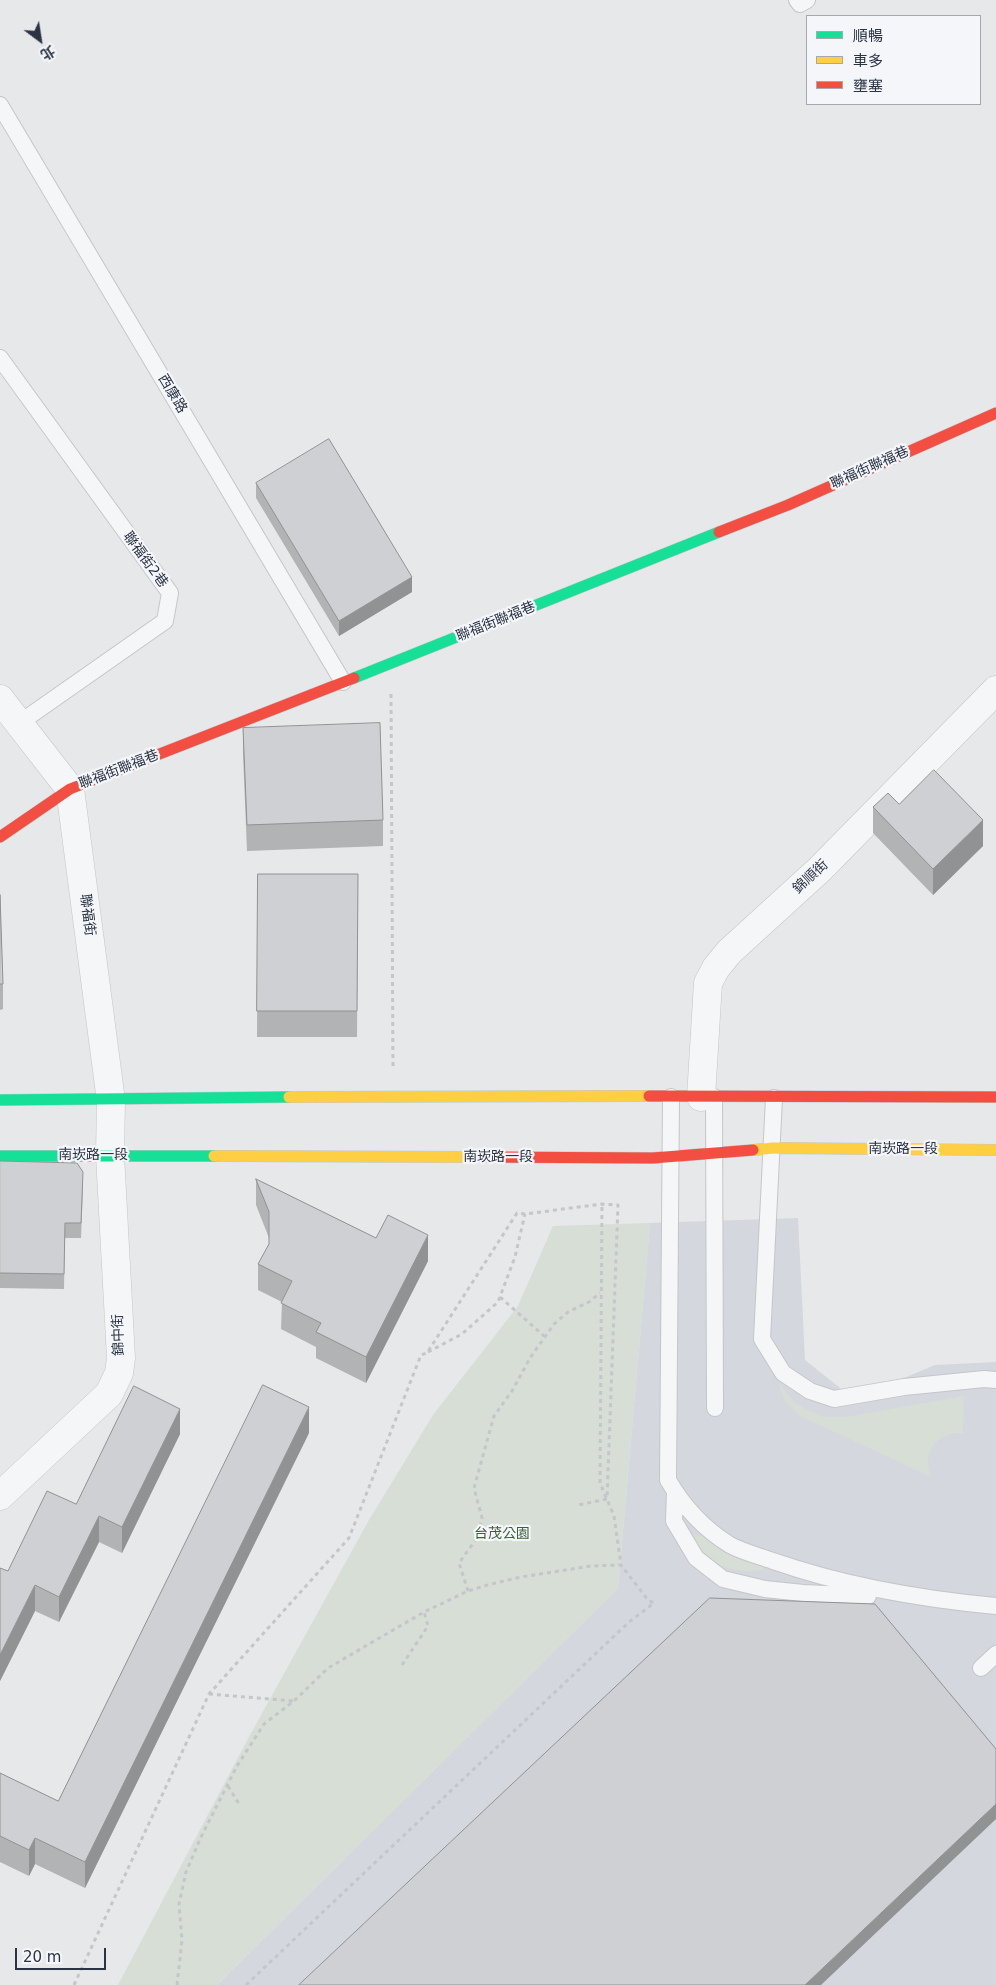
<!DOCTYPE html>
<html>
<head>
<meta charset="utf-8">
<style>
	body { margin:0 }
	#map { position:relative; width:996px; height:1985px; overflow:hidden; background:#e6e8ea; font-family:"DejaVu Sans","Noto Sans TC",sans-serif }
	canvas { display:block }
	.legend { position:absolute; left:806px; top:15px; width:175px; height:90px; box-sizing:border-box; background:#f4f6f9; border:1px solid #a4a8b1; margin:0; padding:6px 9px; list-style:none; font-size:15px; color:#2b3445 }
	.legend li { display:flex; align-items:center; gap:10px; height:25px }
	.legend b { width:25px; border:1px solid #a4a8b1 }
	.north { position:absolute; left:15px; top:15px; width:50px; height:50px; -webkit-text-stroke:4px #f4f6f9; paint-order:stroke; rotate:149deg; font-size:14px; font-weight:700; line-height:20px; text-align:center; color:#2b3445 }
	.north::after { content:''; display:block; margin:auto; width:18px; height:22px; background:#2b3445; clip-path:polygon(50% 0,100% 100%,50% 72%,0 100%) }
	.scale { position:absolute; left:15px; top:1948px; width:91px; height:22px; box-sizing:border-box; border:2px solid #2b3445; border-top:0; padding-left:6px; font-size:15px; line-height:18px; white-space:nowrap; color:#2b3445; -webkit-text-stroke:4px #f4f6f9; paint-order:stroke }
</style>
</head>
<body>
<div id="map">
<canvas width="996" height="1985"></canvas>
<ul class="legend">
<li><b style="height:6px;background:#16e098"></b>順暢</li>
<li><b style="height:6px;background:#ffcf43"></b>車多</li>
<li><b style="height:6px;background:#f24e42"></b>壅塞</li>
</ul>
<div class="north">北</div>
<div class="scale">20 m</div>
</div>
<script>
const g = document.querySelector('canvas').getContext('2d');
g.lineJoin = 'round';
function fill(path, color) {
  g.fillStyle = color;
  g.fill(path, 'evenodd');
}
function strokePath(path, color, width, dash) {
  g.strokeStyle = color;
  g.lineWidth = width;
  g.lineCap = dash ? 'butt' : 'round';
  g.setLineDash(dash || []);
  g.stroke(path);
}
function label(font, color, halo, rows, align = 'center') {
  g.font = font + ' "DejaVu Sans","Noto Sans TC",sans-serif';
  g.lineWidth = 4.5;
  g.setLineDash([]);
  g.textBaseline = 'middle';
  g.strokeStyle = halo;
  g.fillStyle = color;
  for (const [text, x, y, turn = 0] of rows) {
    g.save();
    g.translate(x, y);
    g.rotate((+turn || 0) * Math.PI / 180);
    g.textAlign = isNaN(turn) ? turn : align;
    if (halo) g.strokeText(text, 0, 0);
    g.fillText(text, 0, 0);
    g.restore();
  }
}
fill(new Path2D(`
	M798,1218L805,1360L854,1399L935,1365L996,1362V1985H217L618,1588L650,1223Z`), '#d4d7dd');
fill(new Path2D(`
	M650,1223L618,1588L217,1985H118L250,1735L369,1520L433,1415L518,1306L553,1226Z
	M778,1382L796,1404L823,1417H846L964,1396L963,1433C936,1432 922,1452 931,1477L798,1415L784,1399Z
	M693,1534L715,1540L730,1552L764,1566L763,1570L745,1571L726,1568L697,1552Z`), '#d6ded6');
const lane = new Path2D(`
	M797,0L800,4L807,0
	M0,105L343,682
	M0,358L170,593L165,621L18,724
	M671,1097L668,1480C683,1506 704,1529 730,1545C743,1552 759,1556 773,1561C845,1586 920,1599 996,1606
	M714,1097L715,1408
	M774,1098L762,1339L783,1373L810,1391L834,1399L904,1387L984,1379L996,1380
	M675,1492L674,1521L696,1558L723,1579L765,1589L803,1593L868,1596
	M981,1668L996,1654`);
const street = new Path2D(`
	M0,699L70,789L111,1101L110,1155L121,1358L119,1373L109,1394L0,1496
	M701,1097L708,983L716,968L729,952L820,869L996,690`);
const fast = new Path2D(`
	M354,678L719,532
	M0,1100L289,1097
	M0,1156H214`);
const slow = new Path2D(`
	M289,1097L649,1096
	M753,1150L773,1148L996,1150
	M214,1156L478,1157`);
const jam = new Path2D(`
	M719,532L788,505L996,413
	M0,837L70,789L354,678
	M649,1096L996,1097
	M478,1157L653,1158L753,1150`);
strokePath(lane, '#c4c6c8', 18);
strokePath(street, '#c4c6c8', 29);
strokePath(fast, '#c4c6c8', 12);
strokePath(slow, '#c4c6c8', 12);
strokePath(jam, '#c4c6c8', 12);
strokePath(new Path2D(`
	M391,694L393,1068
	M500,1297L544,1336
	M428,1352L462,1334L498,1302L515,1257L525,1214
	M468,1591L459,1563L477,1538L482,1518L474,1488L494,1416L512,1391L530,1358L554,1324L568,1312L589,1302L600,1293
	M402,1665L428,1626L424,1612
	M209,1694L294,1701
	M228,1786L239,1804
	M74,1985L209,1694L349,1538L421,1355L427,1353L517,1213L525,1214L602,1204L618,1205L607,1499L578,1505
	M177,1985L182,1940L179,1904L186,1872L201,1837L237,1766L264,1724L294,1701L328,1668L424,1612L468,1591L491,1584L521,1577L591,1566L621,1565L614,1516L600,1483L602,1204
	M246,1985L629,1622L654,1603L648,1600L621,1565`), '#c5c6ca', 3, [4, 4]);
strokePath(lane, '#f5f6f7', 16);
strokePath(street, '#f5f6f7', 28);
strokePath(fast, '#16e098', 11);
strokePath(slow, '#ffcf43', 11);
strokePath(jam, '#f24e42', 11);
fill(new Path2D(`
	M256,483L412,592L339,636L256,498Z
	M243,728L383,820V846L247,851L243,754Z
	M899,804L983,846L933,895L873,833V807Z
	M258,874H358L357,1037H257Z
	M0,895L3,984V1009L0,1010Z
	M0,1161L83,1187L81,1238H65L64,1289L0,1288Z
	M256,1179L376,1238L428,1261L366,1383L316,1358V1347L281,1329L282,1302L258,1290V1264L269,1244V1238L256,1205Z
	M309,1433L85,1888L35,1864L29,1876L0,1862V1773L58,1801Z
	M180,1434L122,1553L99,1542L59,1622L35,1611L0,1681V1568L8,1571L76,1504Z`), '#b1b3b5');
fill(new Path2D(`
	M412,577V592L339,636V621Z
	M983,820V846L933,895V869Z
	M428,1235V1261L366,1383V1357Z
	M309,1407V1433L85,1888V1862Z
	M180,1409V1434L122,1553V1527Z
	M99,1516V1542L59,1622V1597Z
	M35,1585V1611L0,1681V1655Z
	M996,1804V1819L821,1985H805Z
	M35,1838V1864L29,1876V1850Z`), '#909294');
const building = new Path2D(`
	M329,439L412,577L339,621L256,483Z
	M380,723L383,820L247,825L243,728Z
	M934,770L983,820L933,869L873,807L888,793L899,804Z
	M258,874H358L357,1011H257Z
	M0,895L3,984H0Z
	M0,1161L77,1163L83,1172L81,1223H65L64,1274L0,1273Z
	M256,1179L376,1238L388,1215L428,1235L366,1357L316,1332L321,1323L281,1303L292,1281L258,1264L269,1244V1212Z
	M263,1385L309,1407L85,1862L35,1838L29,1850L0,1836V1773L58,1801Z
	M134,1386L180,1409L122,1527L99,1516L59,1597L35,1585L0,1655V1568L8,1571L47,1491L76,1504Z
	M710,1598L875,1604L996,1749V1804L805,1985H299Z`);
fill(building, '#ced0d3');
strokePath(building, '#909294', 1);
label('14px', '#2b3445', '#f4f6f9', [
	["西康路",172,394,59],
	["聯福街聯福巷",870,468,-24],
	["聯福街2巷",145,560,54],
	["聯福街聯福巷",496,622,-22],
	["聯福街聯福巷",119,770,-21],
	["錦順街",811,877,-43],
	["聯福街",87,915,83],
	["南崁路一段",903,1149],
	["南崁路一段",93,1155],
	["南崁路一段",498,1157],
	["錦中街",119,1335,-92]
]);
label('14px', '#3f6138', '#f4f6f9', [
	["台茂公園",502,1534]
]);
</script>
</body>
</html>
